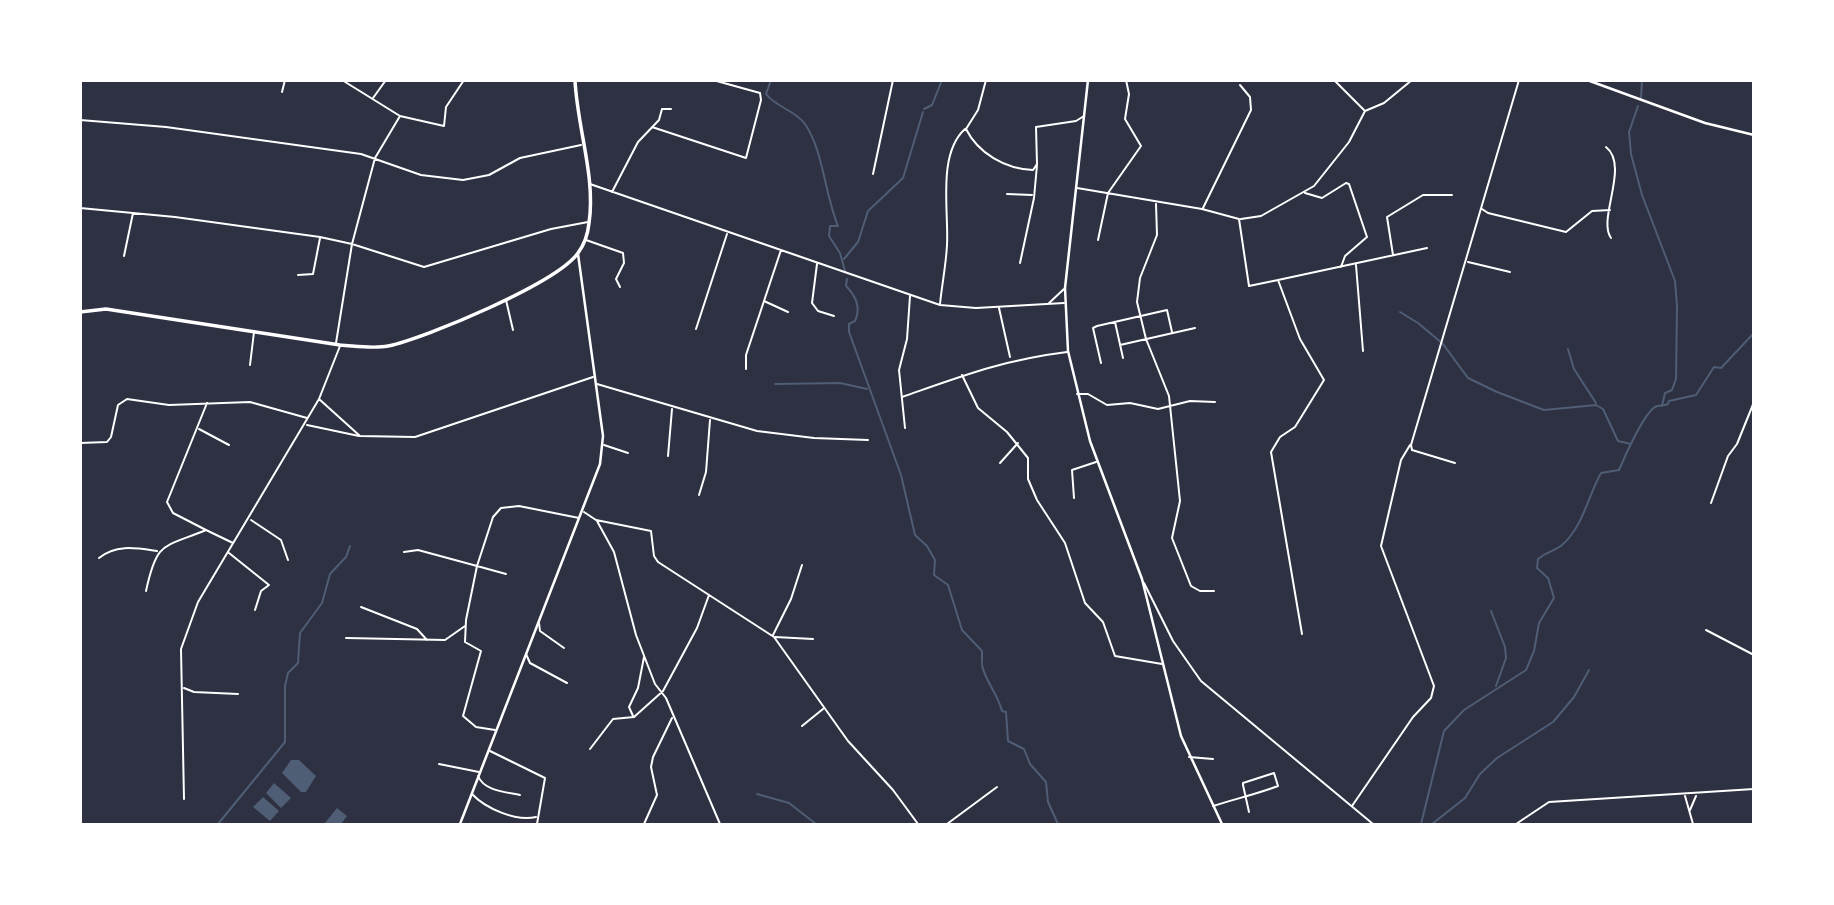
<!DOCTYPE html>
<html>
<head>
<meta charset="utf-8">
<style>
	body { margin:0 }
	#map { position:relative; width:1834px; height:905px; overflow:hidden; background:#2d3142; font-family:Roboto,sans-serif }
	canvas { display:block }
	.frame { position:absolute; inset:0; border:82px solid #fff; pointer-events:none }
</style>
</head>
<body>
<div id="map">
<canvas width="1834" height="905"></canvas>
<div class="frame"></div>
</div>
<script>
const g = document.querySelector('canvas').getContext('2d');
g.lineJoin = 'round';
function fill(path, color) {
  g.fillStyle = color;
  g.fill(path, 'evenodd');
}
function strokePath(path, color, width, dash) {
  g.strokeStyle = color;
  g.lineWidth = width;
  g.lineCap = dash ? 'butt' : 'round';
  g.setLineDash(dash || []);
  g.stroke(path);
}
fill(new Path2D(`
	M291,760H299L316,776L306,792H301L282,773Z
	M274,783L291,798L281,808L266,793Z
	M263,797L279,811L270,821L253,807Z
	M337,808L347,816L341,824H324Z`), '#4f5d75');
strokePath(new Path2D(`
	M771,80L766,94C776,107 796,111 805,124C823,150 825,195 838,226H830L829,236L840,253L845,271
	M1641,98L1642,80
	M1638,106L1629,132L1631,154L1642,195L1675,281L1677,306L1676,379L1672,390L1665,393L1662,406
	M924,109L932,105L942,80
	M844,259L858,242L868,211L903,178L923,112
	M847,279L846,286C856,296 861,308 855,321L849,324V332L901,475L915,535L927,546L935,560L934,575L948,585L962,630L982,651V663
	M1400,312L1418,323L1443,344L1468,378L1497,392L1544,410L1596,405L1603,409L1618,441L1631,444
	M1568,349L1574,369L1596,403
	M775,384L840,383L867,389
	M1491,611L1505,647L1506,658L1496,686
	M982,665C985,681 997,692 1002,711L1006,712L1008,741L1024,749L1030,764L1046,782L1048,802L1058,824
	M757,794L789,803L816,824
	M218,824L285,742V686L288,673L298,663L300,633L322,603L330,574L346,557L350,546
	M1421,824L1444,731L1464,710L1526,670L1534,651L1539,623L1554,598L1548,578L1537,568L1538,559C1546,552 1555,551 1562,545C1583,527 1588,496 1601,473L1619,470C1624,458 1645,410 1657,406C1660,405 1664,406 1668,404L1669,401L1696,395L1714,367L1721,368L1754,333
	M1432,824L1465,798L1480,774L1497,758L1553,722L1574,697L1589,670`), '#4f5d75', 2);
strokePath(new Path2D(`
	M342,80L400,116
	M986,80L978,110L966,129C978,153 1005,169 1033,170L1037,164L1036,127L1076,121L1084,116
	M1334,80L1364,110
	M282,92L285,80
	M373,98L386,80
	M80,120L166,127L361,154L421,175L463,180L489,175L520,158L581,145
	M652,127L746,158L761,100L760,93L713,80
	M1606,147C1630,166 1597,219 1611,238
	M873,174L893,80
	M590,184L940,305L976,308L1064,303
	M1077,188L1202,209L1239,219L1249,286L1278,280L1300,339L1324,380L1295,427L1280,437L1271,452L1302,634
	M612,192L638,142L659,120L662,109H671
	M1305,193L1322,198L1346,183L1349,184L1367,237L1345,256L1341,267
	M1007,194L1032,195
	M1156,204L1157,235L1140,278L1137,302L1146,339L1169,396L1180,501L1172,538L1191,586L1200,591H1214
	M80,208L175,217L320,237L352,244L424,267L551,229L588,222
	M1203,208L1251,110L1250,97L1240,85
	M1482,209L1488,213L1566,232L1592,211L1610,210
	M1241,219L1261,216L1314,186L1349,142L1365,111L1384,103L1412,80
	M586,240L623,253L624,263L616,279L620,287
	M1098,240L1108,193L1141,146L1125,119L1129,94L1126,80
	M1393,255L1387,217L1423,195H1452
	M124,256L133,213
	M1468,262L1510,272
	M1020,263L1034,198L1037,165
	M817,264L812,303L818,311L834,316
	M1356,265L1363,351
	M298,275L313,274L320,238
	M1278,280L1427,248
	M506,300L513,330
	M764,301L788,312
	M940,304C942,284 946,265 947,245C949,212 937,154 965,129
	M1048,304L1064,289
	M999,308L1010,357
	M1115,322L1123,358
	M696,329L727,234
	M336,343L352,244L375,158L400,116L444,126L446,107L464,80
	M1120,345L1195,328
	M340,346L319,399L360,436L415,437L593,377
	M1101,363L1093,328L1097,326L1167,310L1172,332
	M250,365L254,332
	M746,369V355L781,250
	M962,375L978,408L1007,432L1028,458V479L1037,500L1065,543L1085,603L1103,622L1115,656L1162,664
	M597,384L757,431L814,438L868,440
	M1077,394H1088L1107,405L1130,403L1158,409L1190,401L1215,402
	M902,397C962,376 1003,360 1067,352
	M307,425L359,436
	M905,428L899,370L907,339L910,296
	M199,429L229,445
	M80,443L107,442L111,437L118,405L127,399L169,405L250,402L307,418
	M604,445L628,453
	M668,456L672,409
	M1000,463L1018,443
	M1455,463L1412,450L1411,445L1519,80
	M699,495L706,472L710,420
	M1074,498L1072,470L1096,462
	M1711,503L1728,456L1737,444L1754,402
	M584,512L596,520L651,531L654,556L658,562L774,637L848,741L893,790L918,824
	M251,520L281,540L288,560
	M597,521L614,552L636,635L655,684L666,698L720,824
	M206,530L173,513L167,502L207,403
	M404,552L418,550L477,566L493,517L501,508L519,506L579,518
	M229,553L269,585L261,591L255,610
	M99,558C116,544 136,548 157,551
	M1144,583L1173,641L1201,681L1373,824
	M146,591C157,540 163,548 206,530L233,543
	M361,607L417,629L427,640
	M539,623L540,631L564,648
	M1706,630L1754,655
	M773,635L791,599L802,565
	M775,637L813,639
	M346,638L445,640L465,626
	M526,654L530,663L567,683
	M184,688L194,692L238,694
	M633,716L629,707L638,688L644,657
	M802,726L823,709
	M495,730L476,727L463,716L481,651L465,642L466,620L477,566L506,574
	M590,749L613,719L634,717L663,691L697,628L709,595
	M490,751L545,778L537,824
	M1189,757L1213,759
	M439,764L479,772
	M478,776C484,791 506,792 520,795
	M472,794C485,808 516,822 536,817
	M1685,796L1693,824
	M184,799L181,649L198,602L319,399
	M1213,806C1235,799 1257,794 1278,786L1274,773L1243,783V785L1249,812
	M1352,806L1413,717L1431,698L1434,686L1381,546L1401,460L1410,445
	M1690,810L1696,796
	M644,824L657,795L651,767L653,757L672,718
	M947,824L997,787
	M1516,824L1549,802L1754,789`), '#fff', 2);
strokePath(new Path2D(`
	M1088,80L1065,288L1068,351L1090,441L1142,579L1181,736L1222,824
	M1587,80L1705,123L1754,135
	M460,824L600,464L603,436L578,254`), '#fff', 2.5);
strokePath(new Path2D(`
	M80,312L106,309L340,345C356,346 373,349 388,346C426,338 557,283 578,253C584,245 588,233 589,223C596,177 577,127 575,80`), '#fff', 3.5);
</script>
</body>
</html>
